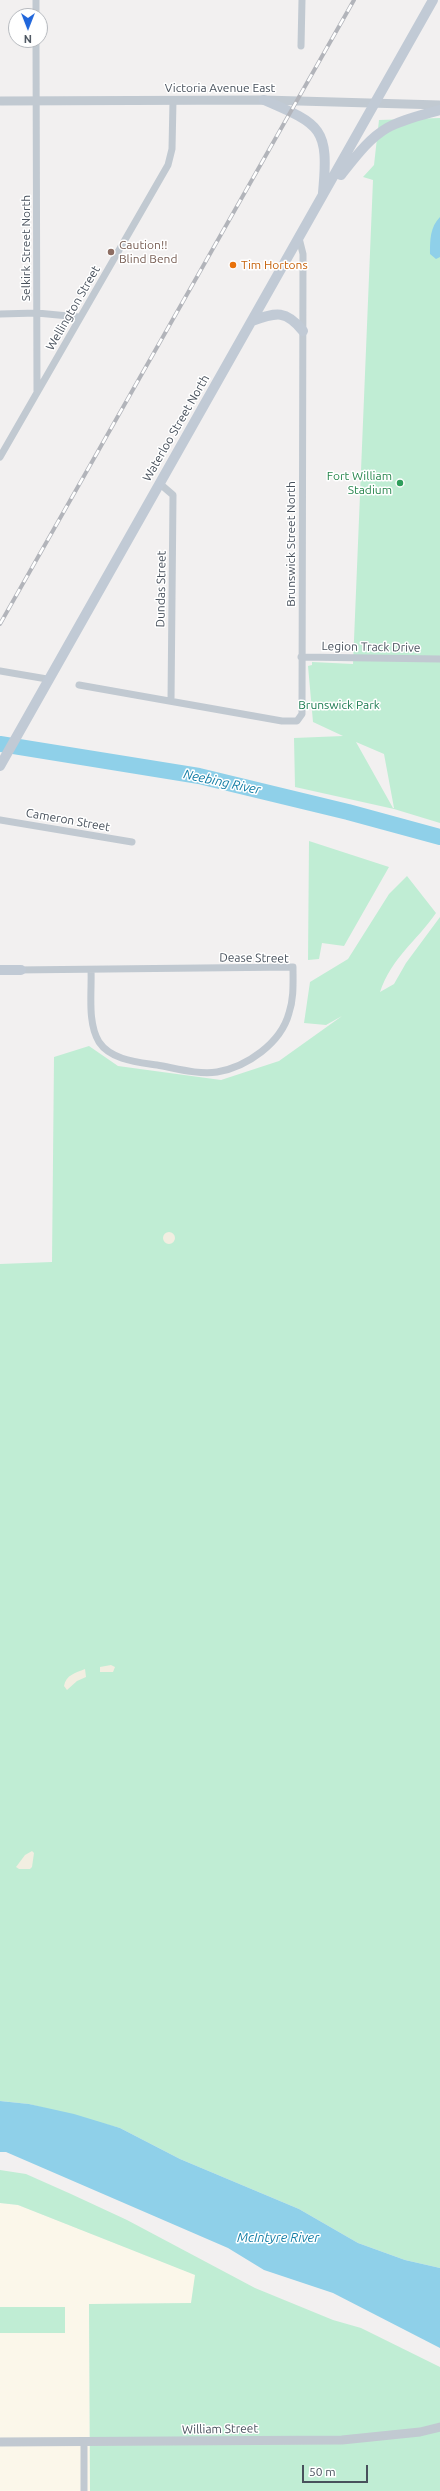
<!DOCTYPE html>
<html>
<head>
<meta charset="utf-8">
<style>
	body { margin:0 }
	#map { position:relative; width:440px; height:2491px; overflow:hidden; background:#f2f0f0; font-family:Ubuntu,sans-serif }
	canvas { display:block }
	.north { position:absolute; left:8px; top:8px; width:40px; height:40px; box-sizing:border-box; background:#fff; border:1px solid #b6b9be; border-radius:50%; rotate:180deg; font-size:11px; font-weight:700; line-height:16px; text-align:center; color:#48515c }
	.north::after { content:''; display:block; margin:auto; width:14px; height:18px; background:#2066db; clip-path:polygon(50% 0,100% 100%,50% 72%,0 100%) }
	.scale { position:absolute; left:302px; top:2465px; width:66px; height:18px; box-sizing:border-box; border:2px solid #48515c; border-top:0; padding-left:5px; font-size:12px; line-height:14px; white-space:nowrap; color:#48515c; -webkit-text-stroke:3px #fff; paint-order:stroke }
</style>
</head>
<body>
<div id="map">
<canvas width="440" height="2491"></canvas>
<div class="north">N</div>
<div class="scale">50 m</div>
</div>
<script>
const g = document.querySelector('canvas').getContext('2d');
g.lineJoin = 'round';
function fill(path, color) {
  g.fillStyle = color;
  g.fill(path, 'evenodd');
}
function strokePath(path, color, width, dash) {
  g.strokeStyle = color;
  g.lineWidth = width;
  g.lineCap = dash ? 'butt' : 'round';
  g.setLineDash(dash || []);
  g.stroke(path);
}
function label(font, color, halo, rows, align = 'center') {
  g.font = font + ' Ubuntu,sans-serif';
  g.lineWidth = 3;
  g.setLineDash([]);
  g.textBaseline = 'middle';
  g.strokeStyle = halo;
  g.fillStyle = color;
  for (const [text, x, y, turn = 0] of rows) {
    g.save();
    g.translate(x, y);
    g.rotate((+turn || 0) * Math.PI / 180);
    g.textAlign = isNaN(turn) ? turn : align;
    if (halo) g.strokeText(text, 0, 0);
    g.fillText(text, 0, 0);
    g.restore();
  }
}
fill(new Path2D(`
	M0,2203L18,2205L196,2275L191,2303L89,2304L90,2491H0Z`), '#fbf7ea');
fill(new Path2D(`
	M440,118V823L394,809L295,787L294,738L343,736L313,722L308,666L312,665V662L353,664L373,180L363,177L374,165L379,120ZM356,742L384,754L394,808H393Z
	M309,841L389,867L344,946L322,943L319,959L308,960Z
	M407,876L436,913C416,942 392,957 380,992L394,984L406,963L440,917V2268L405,2260L358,2243L299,2209L180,2159L120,2128L29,2104L0,2101V1264L52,1262L54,1057L89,1046L118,1066L221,1080L279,1061L342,1016L326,1025L304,1023L310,982L348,959L389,894Z
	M0,2170L26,2174L71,2194L127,2220L255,2288L333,2320L361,2328L440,2367V2491H90L89,2304L191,2303L195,2275L18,2205L0,2203Z
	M0,2307H65V2333H0Z`), '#c0edd4');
fill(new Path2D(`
	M163 1238a6 6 0 1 1 12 0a6 6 0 1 1-12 0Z
	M111,1665L115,1667L113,1672H100V1667Z
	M85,1669L86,1677L77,1681L67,1690L64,1686C66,1675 75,1673 85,1669Z
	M32,1851L34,1853L32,1867L30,1869H19L16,1867L25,1855Z`), '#f2eee1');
fill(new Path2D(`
	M440,217V257L436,259L430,254C430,240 430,227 440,217Z
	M0,2101L29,2104L74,2114L120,2128L180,2159L299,2209L358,2243L405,2260L440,2268V2348L333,2293L264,2270L228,2248L6,2152H0Z`), '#8fd0e9');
strokePath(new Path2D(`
	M0,744L199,776L348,812L440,837`), '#8fd0e9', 16);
strokePath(new Path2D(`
	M36,0V16
	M36,40L37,392
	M301,46L302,0
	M0,314L37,313L79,317
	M0,457L168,165L172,149L173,101
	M159,483L173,495L171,701
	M301,657L440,659
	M0,671L47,679
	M79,685L282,721H297L302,714L303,254L299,238
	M0,820L132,842
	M16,970L293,967C293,983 294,998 289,1013C281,1043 247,1067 217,1072C198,1075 175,1068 157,1065C137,1062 111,1060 99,1042C87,1022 92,992 91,970
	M84,2491V2442`), '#c1c9d1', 7);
strokePath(new Path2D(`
	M0,101L264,100L440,105
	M0,2442L342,2440L420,2432L440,2427`), '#c1c9d1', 9);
strokePath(new Path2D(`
	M264,100C322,125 329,128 323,193
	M341,175C354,159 368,139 387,128C403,119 422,115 440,110
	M252,321C277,312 286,310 303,331
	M0,766L433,0
	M0,970H21`), '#c1cad5', 10);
const rail = new Path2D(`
	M0,624L354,0`);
strokePath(rail, '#b2b4ba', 4);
strokePath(rail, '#fff', 2.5, [8]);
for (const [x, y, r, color] of [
	[111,252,4,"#8d6e63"],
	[233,265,4,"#e8710a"],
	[400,483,4,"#2e9e5b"]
]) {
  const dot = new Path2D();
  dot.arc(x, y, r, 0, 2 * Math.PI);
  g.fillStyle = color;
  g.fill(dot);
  strokePath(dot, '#fff', 1.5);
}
label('12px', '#48515c', '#fff', [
	["Victoria Avenue East",220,88],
	["Selkirk Street North",26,248,-90],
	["Wellington Street",73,308,-60],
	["Waterloo Street North",176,428,-60],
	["Brunswick Street North",291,544,-90],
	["Dundas Street",161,589,-89],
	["Legion Track Drive",371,647,1],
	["Cameron Street",68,820,10],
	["Dease Street",254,958,1],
	["William Street",220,2429,-1]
]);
label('12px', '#785e54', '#fff', [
	["Caution!!",119,245],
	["Blind Bend",119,259]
], 'left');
label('12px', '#c56008', '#fff', [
	["Tim Hortons",241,265]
], 'left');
label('12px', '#27864d', '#fff', [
	["Fort William",392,476],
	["Stadium",392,490]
], 'right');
label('12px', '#1b7b51', '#fff', [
	["Brunswick Park",339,705]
]);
label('italic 13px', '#127da5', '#fff', [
	["Neebing River",222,782,12],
	["McIntyre River",278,2238]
]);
</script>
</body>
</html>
